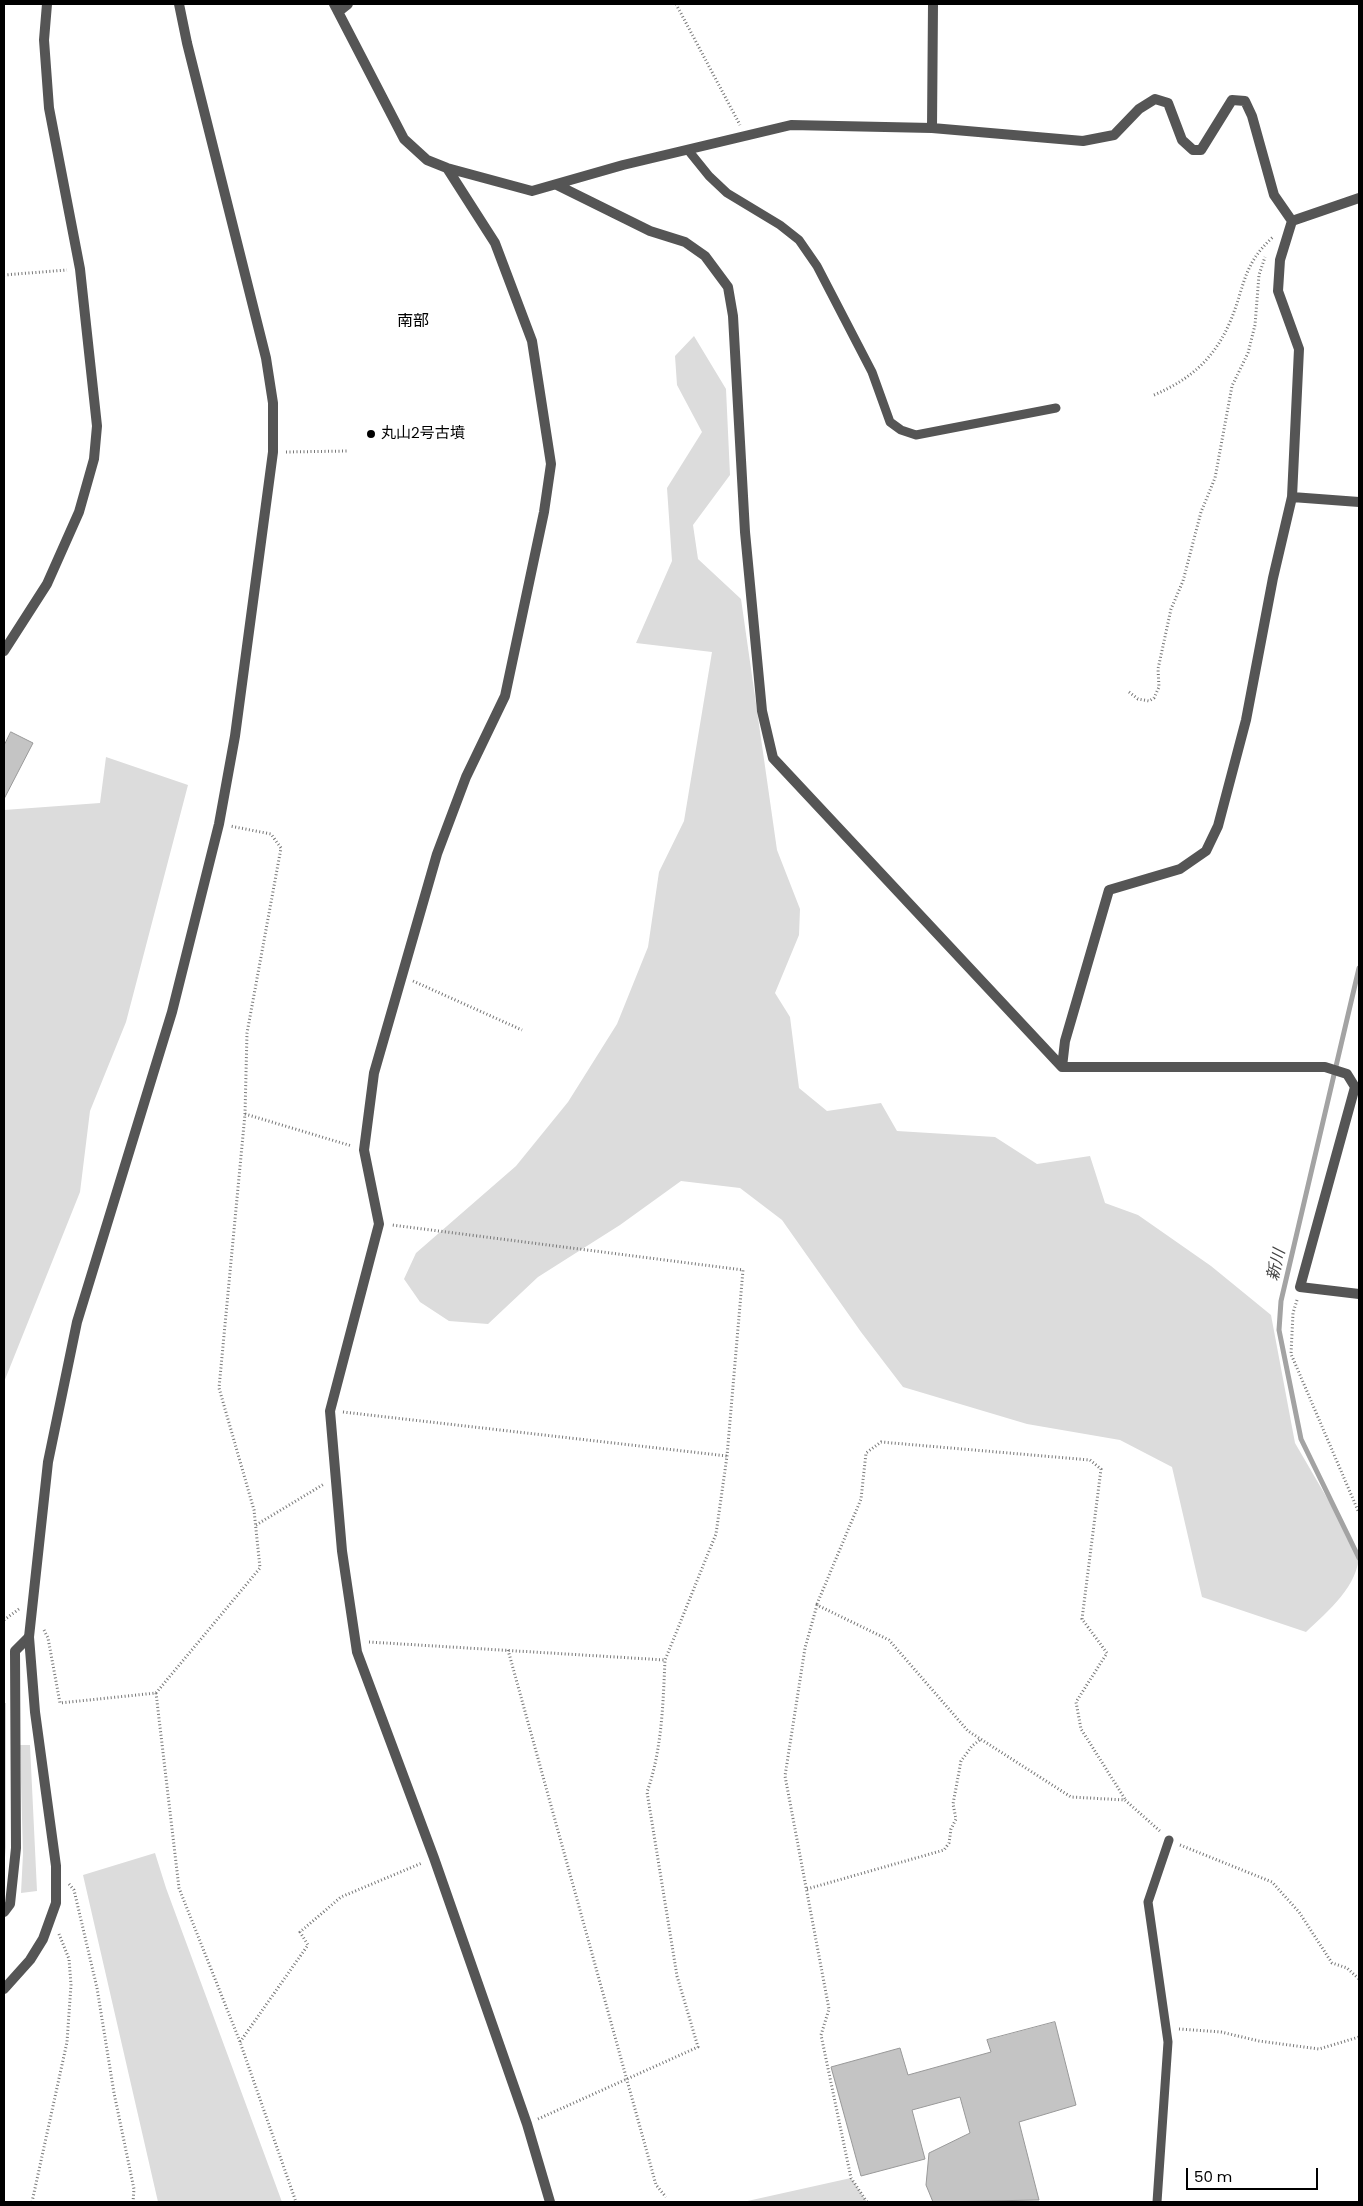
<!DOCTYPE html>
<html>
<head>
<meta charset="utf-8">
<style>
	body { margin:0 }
	#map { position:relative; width:1363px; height:2206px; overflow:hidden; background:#fff; font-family:Poppins,sans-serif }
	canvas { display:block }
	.frame { position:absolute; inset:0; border:5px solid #000; pointer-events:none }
	.scale { position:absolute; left:1186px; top:2168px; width:132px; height:22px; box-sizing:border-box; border:2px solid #000; border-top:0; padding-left:6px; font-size:15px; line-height:18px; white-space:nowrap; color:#000; -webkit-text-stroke:4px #fff; paint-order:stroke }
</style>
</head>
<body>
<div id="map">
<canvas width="1363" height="2206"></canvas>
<div class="frame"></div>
<div class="scale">50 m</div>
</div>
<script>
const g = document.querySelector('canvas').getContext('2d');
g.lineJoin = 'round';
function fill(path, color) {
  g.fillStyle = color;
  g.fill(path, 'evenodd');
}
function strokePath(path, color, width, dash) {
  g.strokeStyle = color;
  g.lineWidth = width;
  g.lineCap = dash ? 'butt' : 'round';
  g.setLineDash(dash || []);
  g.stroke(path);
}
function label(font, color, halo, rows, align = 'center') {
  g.font = font + ' Poppins,"Noto Sans JP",sans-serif';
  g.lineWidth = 4;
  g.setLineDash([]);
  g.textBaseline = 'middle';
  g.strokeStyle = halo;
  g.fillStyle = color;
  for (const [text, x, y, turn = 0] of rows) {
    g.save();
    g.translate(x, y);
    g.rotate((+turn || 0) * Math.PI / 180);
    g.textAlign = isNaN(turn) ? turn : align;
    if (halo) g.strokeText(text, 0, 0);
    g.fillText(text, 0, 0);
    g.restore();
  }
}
fill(new Path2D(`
	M694,336L726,389L730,475L693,525L698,559L741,599L777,850L800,909L799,935L775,993L790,1017L799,1088L827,1111L881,1103L897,1131L995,1137L1037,1164L1090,1156L1105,1203L1138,1215L1211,1266L1271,1315L1295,1443L1359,1553C1359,1586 1328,1611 1306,1632L1202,1597L1172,1467L1120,1440L1027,1424L903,1387L861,1332L782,1220L740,1188L681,1181L620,1225L538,1277L488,1324L449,1321L420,1302L404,1279L416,1253L516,1166L568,1102L617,1024L648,947L659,872L684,821L712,652L636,643L672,561L667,488L702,432L677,385L675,356Z
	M106,757L188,785L126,1022L90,1111L80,1192L4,1382V810L100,803Z
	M4,1703H6V1847L4,1869Z
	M20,1745H30L37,1891L21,1893L23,1854Z
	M155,1853L166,1888L282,2202H158L83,1875Z
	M851,2178L867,2202H743Z`), '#dcdcdc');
strokePath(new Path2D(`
	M1359,968L1281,1301L1279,1330L1301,1439L1359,1558`), '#a3a3a3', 5);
const building = new Path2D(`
	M11,732L33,743L4,799V746Z
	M1055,2022L1076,2105L1019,2122L1039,2200L933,2202L926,2185L929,2153L970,2133L960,2097L912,2110L925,2159L861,2176L831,2067L900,2048L908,2075L991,2052L987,2040Z`);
fill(building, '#c4c4c4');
strokePath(building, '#999', 1);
strokePath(new Path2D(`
	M676,4L740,125
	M4,275L67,270
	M1154,395C1191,379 1214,359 1230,322C1245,287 1242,265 1273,237
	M286,452L348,451
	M1129,692L1138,699L1149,701L1154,698L1159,687L1158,669L1171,609L1183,581L1201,512L1215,478L1232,386L1248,353L1255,325L1259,275L1265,257
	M413,981L522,1030
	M245,1114L352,1146
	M1297,1300L1293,1313L1291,1354L1359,1513
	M343,1412L727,1456
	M256,1525L324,1484
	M817,1604L861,1499L866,1453L881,1442L1090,1460L1101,1469L1082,1619L1107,1653L1076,1702L1081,1729L1125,1799
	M4,1620L19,1609
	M44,1630L48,1638L60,1703L156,1693L260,1568L254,1510L219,1388L245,1114L247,1033L281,848L271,834L230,826
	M369,1642L665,1660L716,1534L727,1456L743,1270L392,1225
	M508,1650L656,2185L666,2197
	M156,1693L179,1888L240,2042L296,2202
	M1180,1845L1272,1882L1299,1912L1332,1963L1347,1968L1359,1979
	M69,1884L74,1890L97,1988L114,2093L134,2189L133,2202
	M807,1889L944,1850L949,1843L951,1829L956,1819L953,1804L961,1761L972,1746L981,1739
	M1179,2029L1221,2032L1259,2041L1319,2049L1359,2037
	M240,2042L308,1945L300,1932L341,1897L422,1863
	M538,2119L698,2047L677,1976L647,1792C662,1750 663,1704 665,1660
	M32,2202L67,2042L71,1985L69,1959L59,1934
	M867,2202L851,2178L821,2035L829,2009L785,1776L805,1648L817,1605L889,1640L968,1731L1071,1797L1125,1800L1161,1832`), '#777', 3, [1, 2.5]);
strokePath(new Path2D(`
	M688,150L709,176L727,193L780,225L799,240L817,266L872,372L890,422L901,430L916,435L1056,408
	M1157,2202L1168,2042L1148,1902L1169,1840`), '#555', 9);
strokePath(new Path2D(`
	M334,4L404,139L427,160L447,168L532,191L623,165L791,125L932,128L1083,141L1114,135L1139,109L1155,99L1168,103L1182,140L1193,150H1201L1232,100L1245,101L1252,116L1274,195L1292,221
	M338,12L348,4
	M932,128L933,4
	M447,168L495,243L532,341L551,464L544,512L505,696L466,777L437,854L374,1073L364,1150L379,1224L330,1411L342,1551L357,1652L434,1858L527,2124L550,2202
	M557,185L650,231L685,242L705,256L728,287L733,316L745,532L762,711L773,758L1062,1067H1325L1347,1074L1355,1087L1300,1287L1359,1294
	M1292,221L1359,198
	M1292,497L1359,502
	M4,651L47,584L79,512L94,459L97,426L80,269L49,108L44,40L47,4
	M1062,1067L1065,1041L1109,890L1180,869L1206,851L1218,826L1246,720L1273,578L1292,497L1299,349L1278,291L1280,260L1292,221
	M4,1912L10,1904L16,1848L15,1651L29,1637`), '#555', 10);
strokePath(new Path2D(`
	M4,1989L30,1960L43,1939L56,1903V1866L35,1712L29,1637L48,1462L77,1322L172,1012L219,824L235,736L273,452V403L266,358L187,43L179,4`), '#555', 10);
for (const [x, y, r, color] of [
	[371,434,5,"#000"]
]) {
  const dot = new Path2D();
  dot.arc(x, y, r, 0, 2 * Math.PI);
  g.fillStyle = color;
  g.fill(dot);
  strokePath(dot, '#fff', 2);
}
label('15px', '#000', '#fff', [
	["丸山2号古墳",381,434]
], 'left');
label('16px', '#000', '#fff', [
	["南部",413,322]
]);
label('italic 16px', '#444', '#fff', [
	["新川",1277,1265,-77]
]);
</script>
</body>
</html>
